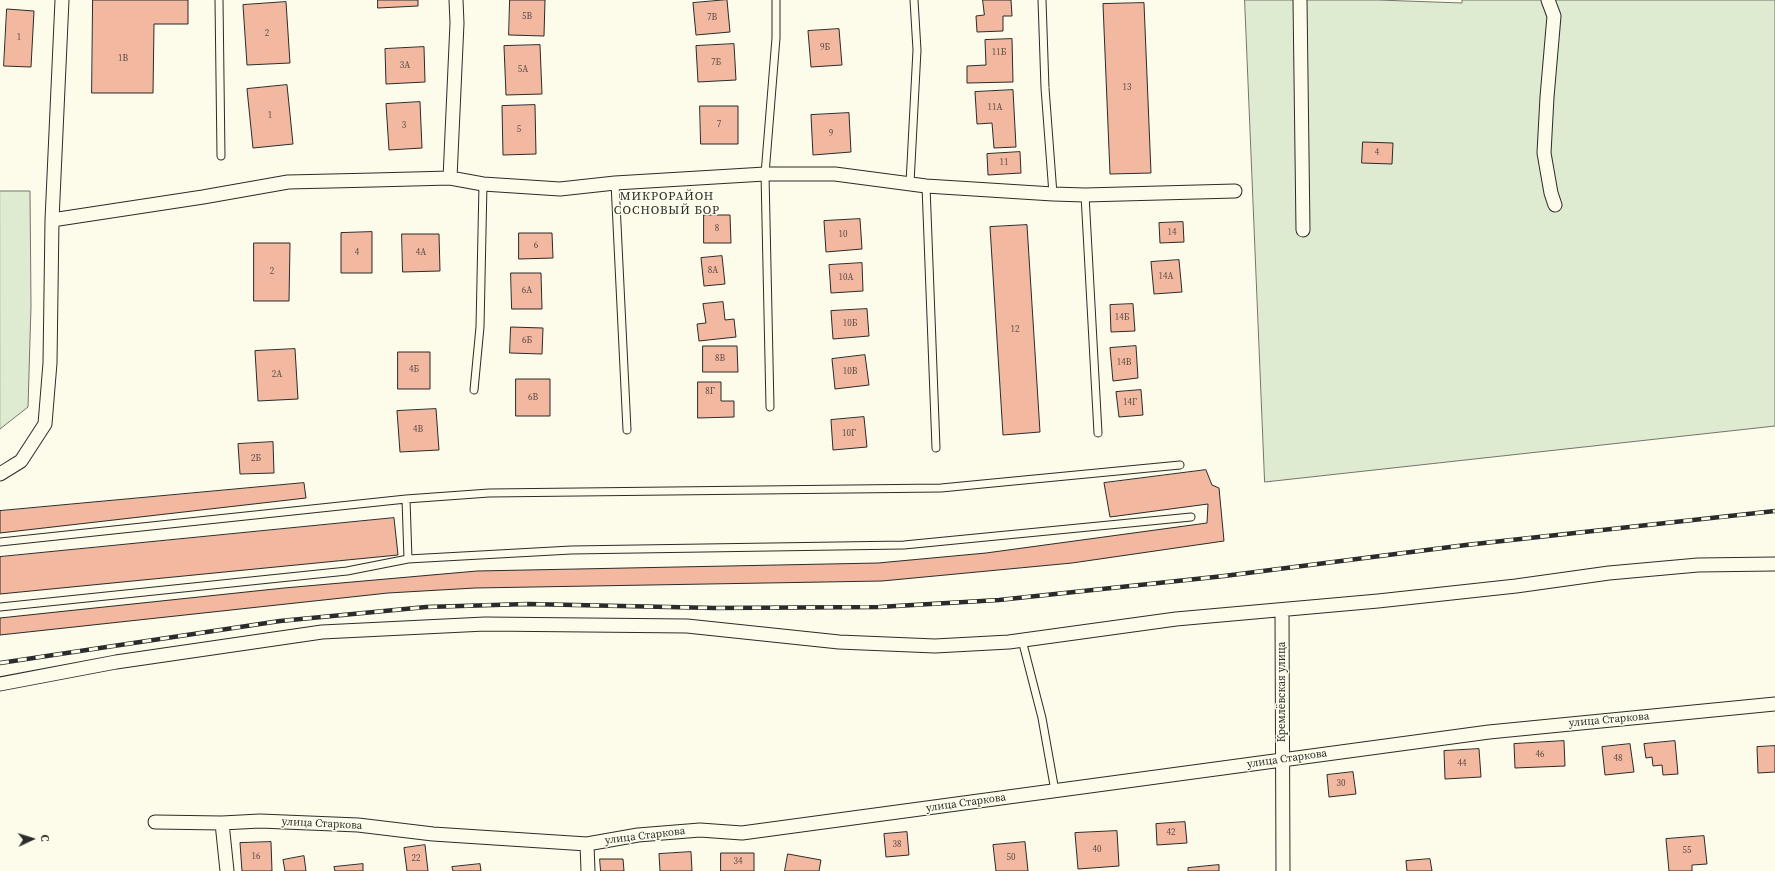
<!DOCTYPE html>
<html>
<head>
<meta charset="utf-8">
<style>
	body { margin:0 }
	#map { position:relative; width:1775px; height:871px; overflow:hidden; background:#fdfbea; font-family:"Source Serif 4",serif }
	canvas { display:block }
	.north { position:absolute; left:12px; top:819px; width:40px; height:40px; -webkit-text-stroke:3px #fdfbea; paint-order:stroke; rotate:86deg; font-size:11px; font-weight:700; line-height:16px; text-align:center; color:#2b2b2b }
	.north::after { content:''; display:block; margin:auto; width:14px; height:18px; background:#2b2b2b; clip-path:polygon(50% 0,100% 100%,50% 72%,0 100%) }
</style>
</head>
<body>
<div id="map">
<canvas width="1775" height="871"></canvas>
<div class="north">С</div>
</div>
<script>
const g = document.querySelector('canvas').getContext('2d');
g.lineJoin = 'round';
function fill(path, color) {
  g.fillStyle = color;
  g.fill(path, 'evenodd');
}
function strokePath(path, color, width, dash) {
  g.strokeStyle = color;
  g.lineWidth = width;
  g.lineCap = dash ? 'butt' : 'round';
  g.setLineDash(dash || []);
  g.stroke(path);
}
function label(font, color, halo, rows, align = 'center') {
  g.font = font + ' "Source Serif 4",serif';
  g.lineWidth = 3;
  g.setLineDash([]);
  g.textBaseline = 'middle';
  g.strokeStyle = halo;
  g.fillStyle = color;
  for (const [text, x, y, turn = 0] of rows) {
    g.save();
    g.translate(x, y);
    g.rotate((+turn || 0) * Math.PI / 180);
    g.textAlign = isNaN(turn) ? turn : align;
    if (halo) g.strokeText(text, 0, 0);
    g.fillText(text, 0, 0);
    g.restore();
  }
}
const green = new Path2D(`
	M1245,0H1378L1462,3V0H1775V426L1265,482Z
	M0,191H30L31,306L28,407L0,429Z`);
fill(green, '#deebd1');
strokePath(green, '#74746e', 1);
const building = new Path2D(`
	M93,0H188V24H154L153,93H92Z
	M378,0H418V6L378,8Z
	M510,0H545L544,36L509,35Z
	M727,0L730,32L696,35L693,3Z
	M983,0H1011L1012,16H1003V31L977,32L976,16L984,15Z
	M286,2L290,63L247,65L243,5Z
	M1144,3L1151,173L1110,174L1103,4Z
	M7,9L34,11L31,67L4,66Z
	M839,29L842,65L811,67L808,31Z
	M1012,39L1013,82L967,83V66L986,65L985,40Z
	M734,44L736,80L698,82L696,46Z
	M540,45L542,94L506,95L504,46Z
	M424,47L425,82L386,84L385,49Z
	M287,85L293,144L253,148L247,89Z
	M1013,90L1016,147L994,148L992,123L977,124L975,92Z
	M420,102L422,148L389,150L386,104Z
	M535,105L536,154L503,155L502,106Z
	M700,106H738V144H701Z
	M849,113L851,152L813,155L811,115Z
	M1363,142L1393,143L1392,164L1362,163Z
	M1020,152L1021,173L988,175L987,154Z
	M704,215H730L731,243H704Z
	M860,219L862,249L826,252L824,221Z
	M1183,222L1184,242L1160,243L1159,223Z
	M1027,225L1040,432L1003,435L990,227Z
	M372,232V273H341V233Z
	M519,233H552L553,258L519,259Z
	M402,234H439L440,271L403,272Z
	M254,243H290L289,301H254Z
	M722,256L725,284L704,286L701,258Z
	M1179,260L1182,292L1154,294L1151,262Z
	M862,263L863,291L831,293L829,265Z
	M511,273H541L542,309H512Z
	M723,302L725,320L734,319L736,337L699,341L697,324L706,323L703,304Z
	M1133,304L1135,331L1111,332L1110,305Z
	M867,309L869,336L833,339L831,311Z
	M511,327L543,328L542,354L510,353Z
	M703,346H737L738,372H703Z
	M1136,346L1138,378L1113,381L1110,348Z
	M295,349L298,399L258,401L255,351Z
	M398,352H430V389H398Z
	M865,355L869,385L835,389L832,359Z
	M516,379H550V416H516Z
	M698,382H721V401H734V417L698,418Z
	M1141,390L1143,415L1119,417L1116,392Z
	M436,409L439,450L400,452L397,411Z
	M864,417L867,447L833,450L831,420Z
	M273,442L274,473L240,474L238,444Z
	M1206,470L1212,485L1219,488L1224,541L1072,563L882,581L475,588L388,593L0,635V618L284,588L477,571L878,563L986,553L1207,523L1208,504L1110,517L1104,483Z
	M304,483L306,498L0,533V511Z
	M394,518L398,555L0,594V557Z
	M1564,741L1565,766L1515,768L1514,744Z
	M1675,741L1678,774L1663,775L1662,765L1653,766L1652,757L1646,758L1644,744Z
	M1630,744L1634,772L1605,775L1602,747Z
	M1775,746V772L1758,773L1757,747Z
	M1479,749L1481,777L1445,779L1444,751Z
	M1353,772L1356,794L1329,797L1327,775Z
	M1185,822L1187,843L1157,845L1156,824Z
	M1117,831L1119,866L1078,869L1075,833Z
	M907,832L909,855L886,857L884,834Z
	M1704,836L1707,864L1692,865V871H1669L1666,839Z
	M271,842L272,871H242L240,843Z
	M1025,842L1028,871H996L993,845Z
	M425,845L428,871H407L404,848Z
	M691,852L692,871H660L659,854Z
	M721,853H754V871H721Z
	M788,854L821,860L819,871H785Z
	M304,856L306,871H285L283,860Z
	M600,859H623L624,871H601Z
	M1430,859L1432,871H1407L1406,861Z
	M363,864V871H335L334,867Z
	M480,864L481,871H453L452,867Z
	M1219,865V871H1188V868Z`);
fill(building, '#f2b8a0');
strokePath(building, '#2b2b2b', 1);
const lane = new Path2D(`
	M219,0L221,156
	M1042,0L1045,88L1053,194
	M615,183L627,430
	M910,183L917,50L914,0
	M926,186L936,448
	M1085,195L1098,433
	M474,390L480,327L483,184
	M770,407L765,174L776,38V0
	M406,499L408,559
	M0,542L406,499L489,493L941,488L1180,465
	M0,607L347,571L408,559L571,550L904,545L1191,517
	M1022,640L1042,718L1055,791`);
const street = new Path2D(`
	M1300,0L1303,230
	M1548,0L1554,16L1547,97L1544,153L1551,193L1555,205
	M450,178L457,23L456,0
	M52,220L203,197L288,182L374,180L450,178L483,184L560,189L615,183L765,174H835L926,186L1053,194L1085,195L1235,191
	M0,474L21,461L45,424L50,363L52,220L62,0
	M1282,610L1283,871
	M0,684L116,662L322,632L485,624L687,626L839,642L935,646L1009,642L1176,619L1378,601L1516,586L1609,573L1698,565L1775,564
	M155,822L222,823L260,821L358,825L433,834L587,844L638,835L700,830L742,833L1489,732L1775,704
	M222,823L227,871
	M587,844L588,871`);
strokePath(lane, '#2b2b2b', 9);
strokePath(street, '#2b2b2b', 15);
strokePath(lane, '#fdfbea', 7);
strokePath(street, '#fdfbea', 13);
const rail = new Path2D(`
	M0,663L280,621L426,607L528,604L715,608L879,607L999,600L1224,576L1466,545L1775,511`);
strokePath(rail, '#2b2b2b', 4.5);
strokePath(rail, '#fdfbea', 3, [9]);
label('9px', '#5d4e48', null, [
	["5В",527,17],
	["7В",712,18],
	["2",267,34],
	["1",19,38],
	["9Б",825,48],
	["11Б",999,53],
	["1В",123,59],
	["7Б",716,63],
	["3А",405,66],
	["5А",523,70],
	["13",1127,88],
	["11А",995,108],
	["1",270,116],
	["7",719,125],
	["3",404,126],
	["5",519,130],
	["9",831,134],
	["4",1377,153],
	["11",1004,163],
	["8",717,229],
	["14",1172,233],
	["10",843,235],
	["6",536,246],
	["4",357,253],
	["4А",421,253],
	["8А",713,271],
	["2",272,272],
	["14А",1166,277],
	["10А",846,278],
	["6А",527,291],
	["14Б",1122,318],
	["10Б",850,324],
	["12",1015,330],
	["6Б",527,341],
	["8В",720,359],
	["14В",1124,363],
	["4Б",414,370],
	["10В",850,372],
	["2А",277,375],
	["8Г",710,392],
	["6В",533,398],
	["14Г",1130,403],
	["4В",418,430],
	["10Г",849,434],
	["2Б",256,459],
	["46",1540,755],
	["48",1618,759],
	["44",1462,764],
	["30",1341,784],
	["42",1171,833],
	["38",897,845],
	["40",1097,850],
	["55",1687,851],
	["16",256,857],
	["50",1011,858],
	["22",416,859],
	["34",738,862]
]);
label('11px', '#2b2b2b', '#fdfbea', [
	["Кремлёвская улица",1282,692,-90],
	["улица Старкова",1609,720,-5],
	["улица Старкова",1287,759,-8],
	["улица Старкова",966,803,-8],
	["улица Старкова",322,824,3],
	["улица Старкова",645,836,-7]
]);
g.letterSpacing = '1px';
label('12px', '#2b2b2b', '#fdfbea', [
	["МИКРОРАЙОН",667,197],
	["СОСНОВЫЙ БОР",667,211]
]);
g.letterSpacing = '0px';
</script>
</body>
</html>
